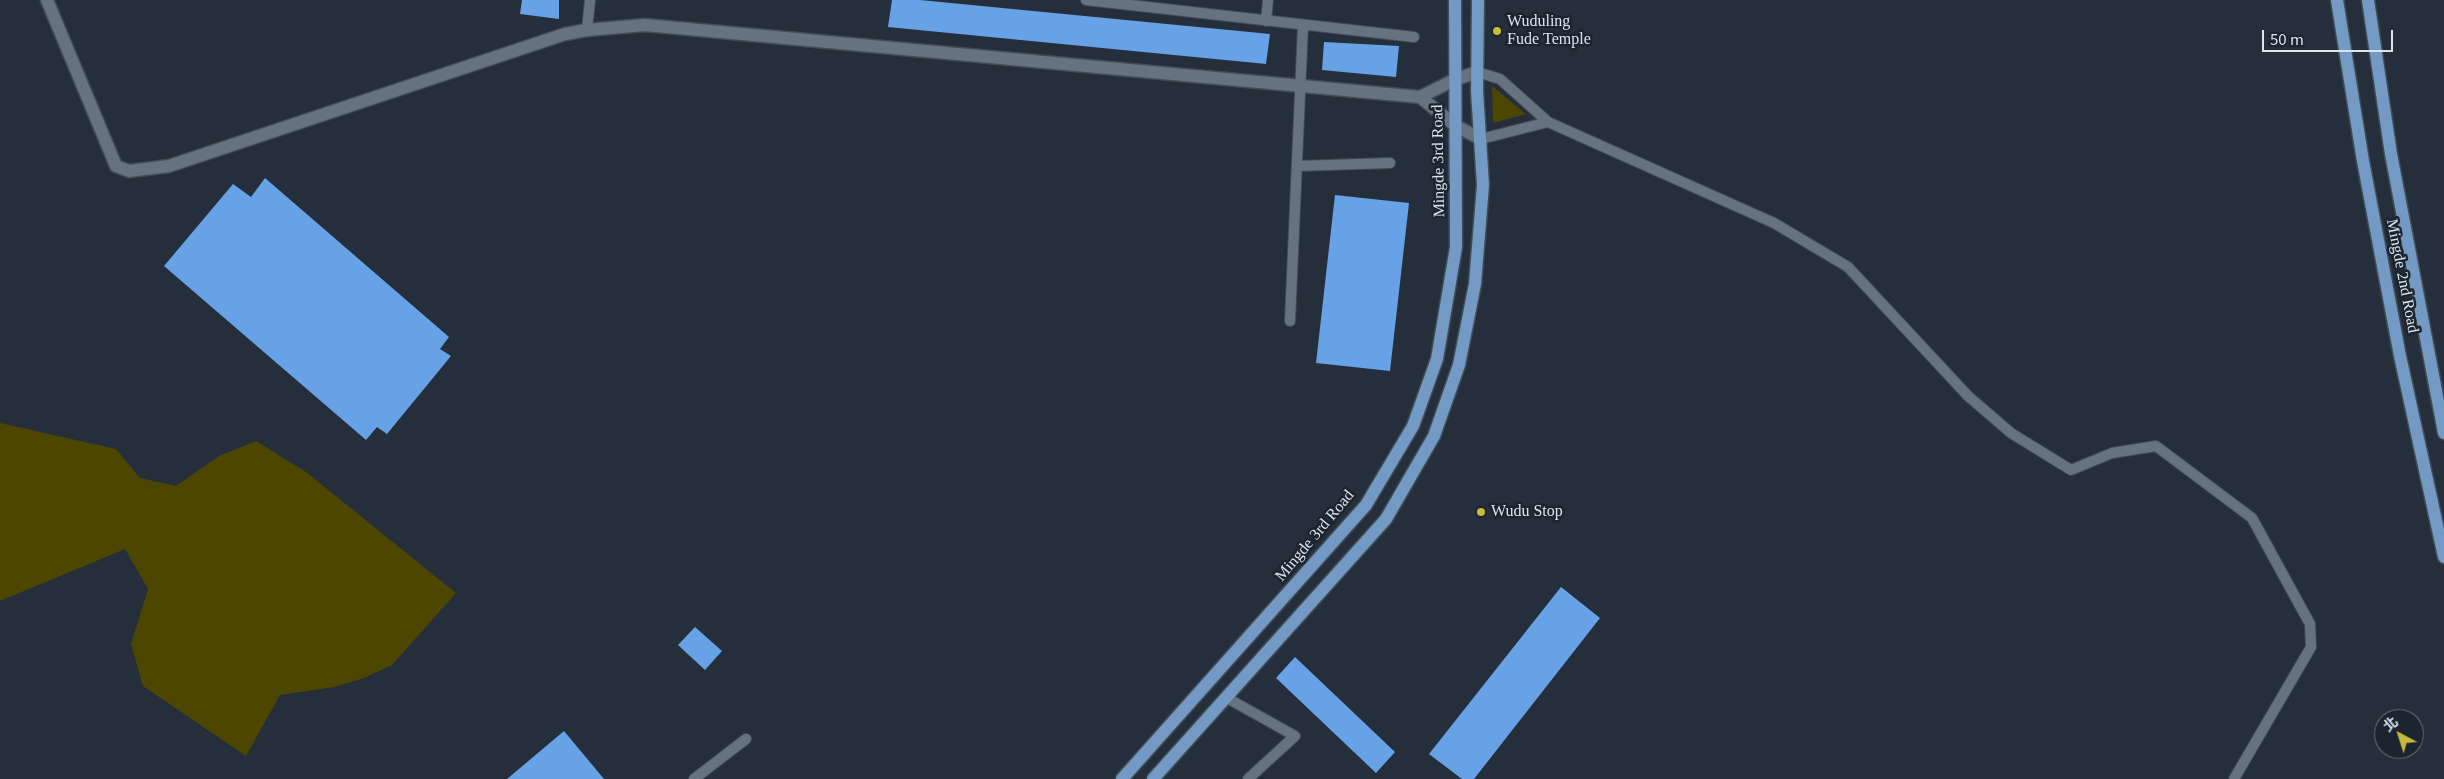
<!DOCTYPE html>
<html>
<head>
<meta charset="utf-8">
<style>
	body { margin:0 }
	#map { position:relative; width:2444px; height:779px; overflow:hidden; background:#252f3b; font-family:Georgia,"Noto Sans TC",serif }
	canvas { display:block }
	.north { position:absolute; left:2374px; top:709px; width:50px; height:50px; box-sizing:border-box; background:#1b2530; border:1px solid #68717b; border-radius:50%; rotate:320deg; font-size:14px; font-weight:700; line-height:20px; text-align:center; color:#dce3eb }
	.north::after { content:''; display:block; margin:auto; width:18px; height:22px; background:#c8bb3b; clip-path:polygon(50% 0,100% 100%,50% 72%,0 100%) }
	.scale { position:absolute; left:2262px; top:30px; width:131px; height:22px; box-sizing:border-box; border:2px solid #dce3eb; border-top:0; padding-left:6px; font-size:15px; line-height:18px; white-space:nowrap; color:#dce3eb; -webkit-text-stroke:4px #1b2530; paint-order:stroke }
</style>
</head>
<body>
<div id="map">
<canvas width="2444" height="779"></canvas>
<div class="north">北</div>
<div class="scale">50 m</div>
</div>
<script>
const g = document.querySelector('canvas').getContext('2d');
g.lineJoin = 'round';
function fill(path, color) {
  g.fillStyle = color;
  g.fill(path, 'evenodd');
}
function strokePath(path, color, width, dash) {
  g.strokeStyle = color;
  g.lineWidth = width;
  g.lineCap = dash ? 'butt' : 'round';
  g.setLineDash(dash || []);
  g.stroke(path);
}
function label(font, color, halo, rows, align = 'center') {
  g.font = font + ' Georgia,serif';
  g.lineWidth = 5;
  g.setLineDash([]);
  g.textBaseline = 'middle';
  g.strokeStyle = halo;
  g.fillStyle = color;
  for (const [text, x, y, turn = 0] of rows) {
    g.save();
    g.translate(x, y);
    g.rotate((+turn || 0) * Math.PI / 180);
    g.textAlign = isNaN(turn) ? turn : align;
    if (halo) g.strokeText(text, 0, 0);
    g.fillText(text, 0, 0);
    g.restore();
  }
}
fill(new Path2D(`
	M1492,86L1526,114L1493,123Z
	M0,423L116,449L140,478L176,486L219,456L256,441L306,472L456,593L392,665L364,678L335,687L280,695L246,756L143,686L131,644L148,589L125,549L0,601Z`), '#4c4600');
fill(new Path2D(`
	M522,0H559V19L520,14Z
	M892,0H920L1270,34L1266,64L888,27Z
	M1324,42L1399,46L1396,77L1322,70Z
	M265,178L449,337L440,349L451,356L387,434L377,427L366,440L164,266L233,184L251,197Z
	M1335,195L1409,203L1390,371L1316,363Z
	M1561,587L1600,618L1474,779H1462L1429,754Z
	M695,627L722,651L705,670L678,645Z
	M1295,657L1395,752L1376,773L1276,678Z
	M564,731L604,779H507Z`), '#67a2e6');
const lane = new Path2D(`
	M1086,0L1414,37
	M1266,21L1268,0
	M587,30L590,0
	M1477,72L1500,79L1548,122L1774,223L1848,267L1968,396L2011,433L2071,470L2112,453L2156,446L2252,518L2310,624L2311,647L2234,779
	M1481,139L1548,122
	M1297,166L1390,163
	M1290,321L1303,25
	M1227,698L1295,736L1248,779
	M694,779L746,739`);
const street = new Path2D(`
	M47,0L116,166L129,171L169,166L565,34L587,30L645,25L1420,97L1454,80L1477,72
	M1420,97L1456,126L1481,139`);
const primary = new Path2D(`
	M2337,0L2363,161L2400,356L2444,557
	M2368,0L2391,154L2444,433
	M1122,779L1366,505L1413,426L1437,359L1456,247L1455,0
	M1153,779L1386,519L1434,436L1459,365L1475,284L1483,185L1477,91L1478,0`);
strokePath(lane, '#434c56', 12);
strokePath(street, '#434c56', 15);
strokePath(primary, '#434c56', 15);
strokePath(lane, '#66727f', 10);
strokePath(street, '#66727f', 12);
strokePath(primary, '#7399c5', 12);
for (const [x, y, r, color] of [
	[1497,31,5,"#c8bb3b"],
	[1481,512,5,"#c8bb3b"]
]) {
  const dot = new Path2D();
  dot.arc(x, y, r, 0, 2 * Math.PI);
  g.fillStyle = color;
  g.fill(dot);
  strokePath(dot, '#1b2530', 2);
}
label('16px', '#dce3eb', '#1b2530', [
	["Wuduling",1507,22],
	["Fude Temple",1507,40],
	["Wudu Stop",1491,512]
], 'left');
label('16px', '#dce3eb', '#1b2530', [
	["Mingde 3rd Road",1439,161,-91],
	["Mingde 2nd Road",2402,276,79],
	["Mingde 3rd Road",1315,536,-50]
]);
</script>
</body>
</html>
